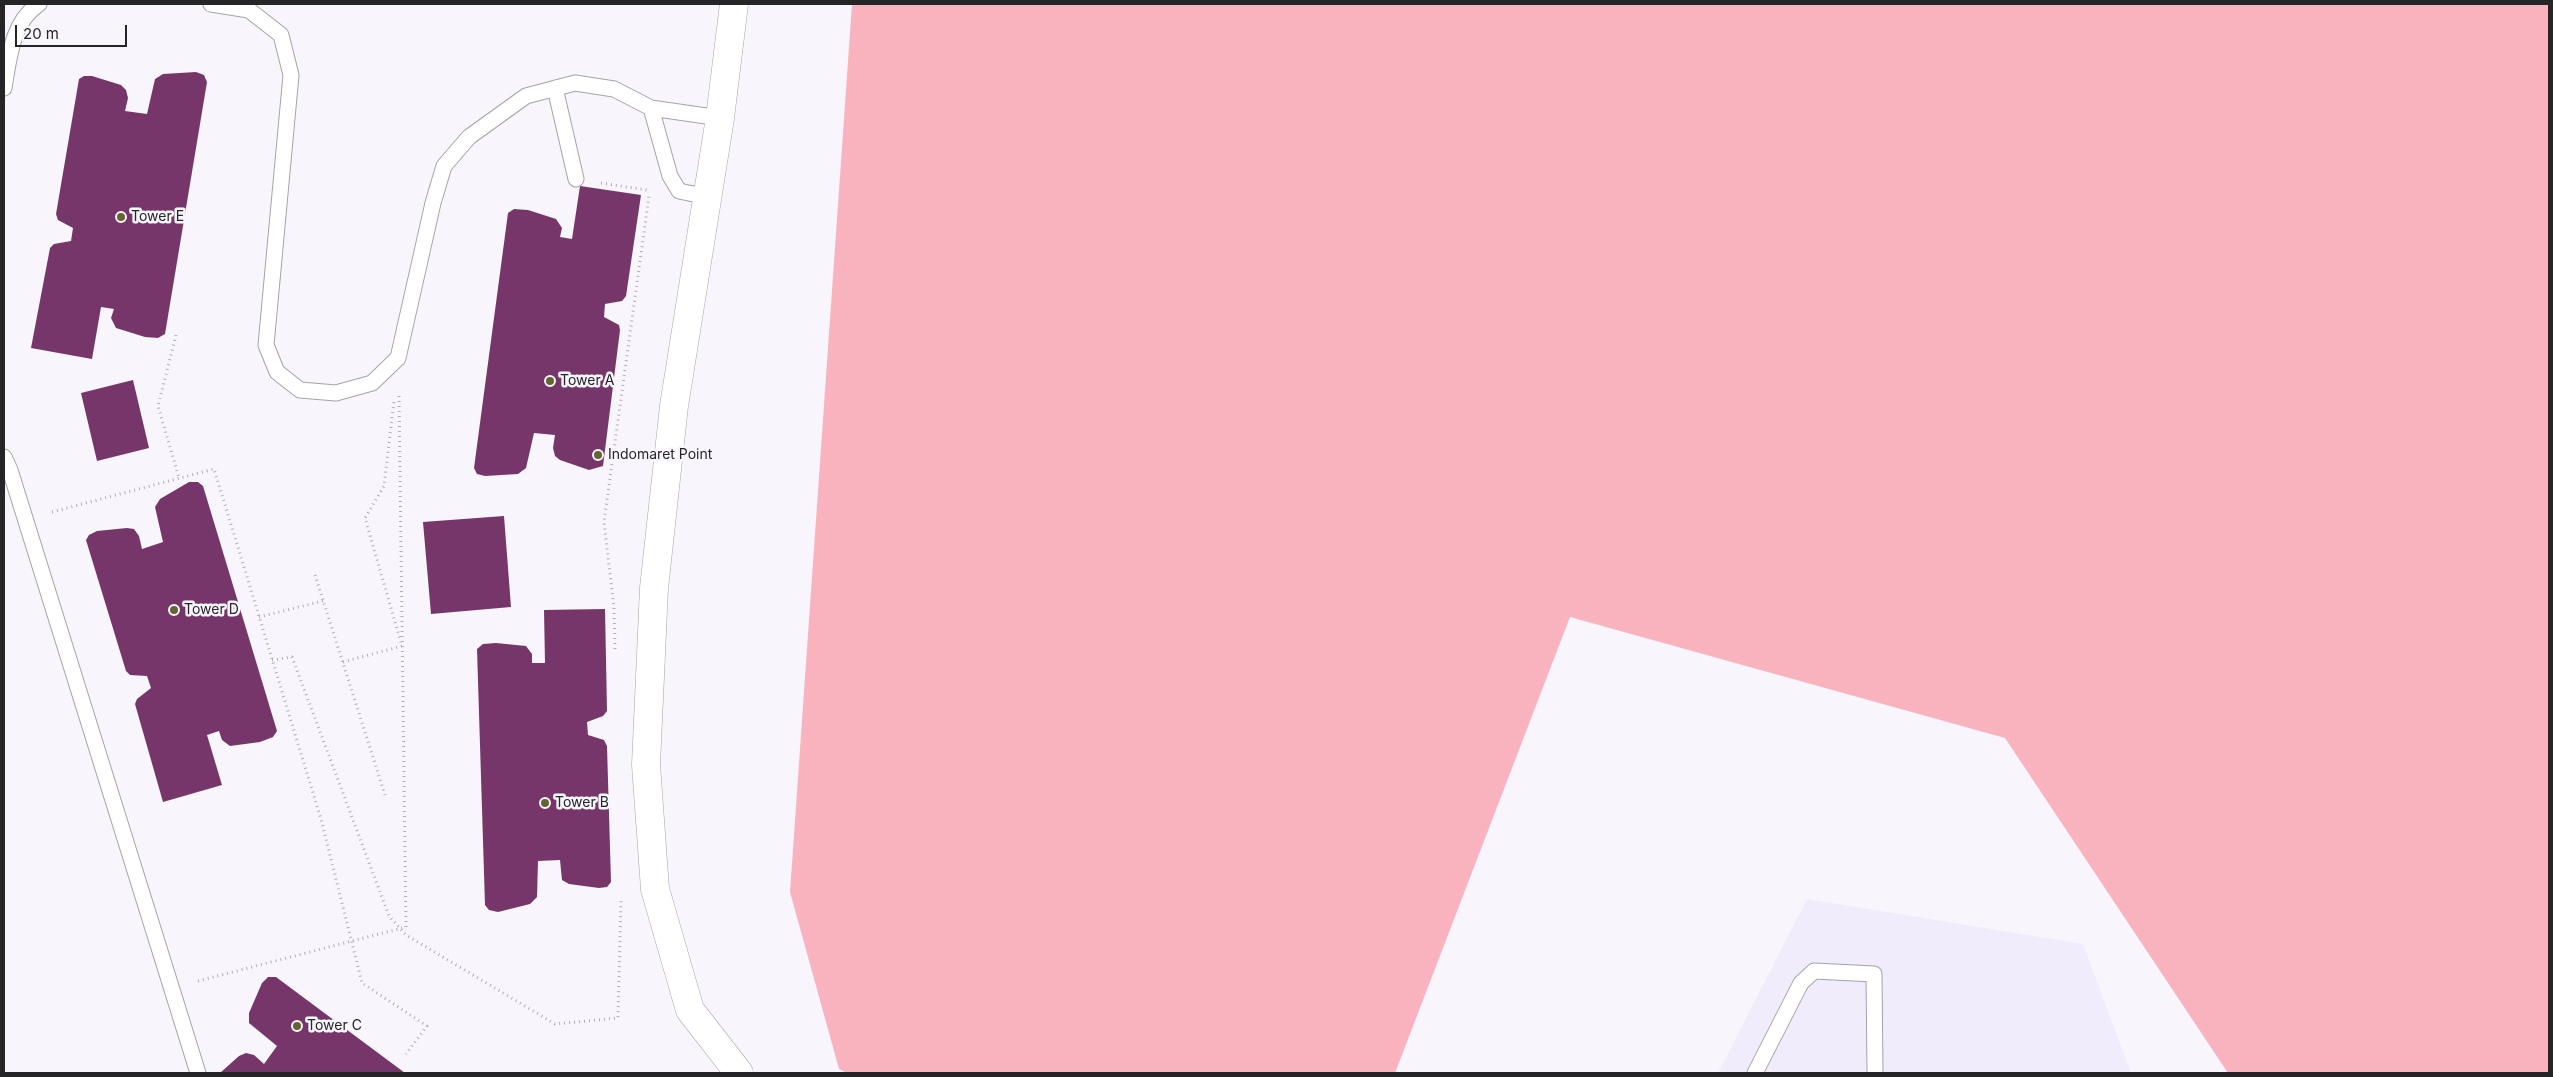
<!DOCTYPE html>
<html>
<head>
<meta charset="utf-8">
<style>
	body { margin:0 }
	#map { position:relative; width:2553px; height:1077px; overflow:hidden; background:#f8f5fc; font-family:Inter,sans-serif }
	canvas { display:block }
	.frame { position:absolute; inset:0; border:5px solid #252427; pointer-events:none }
	.scale { position:absolute; left:15px; top:25px; width:112px; height:22px; box-sizing:border-box; border:2px solid #252427; border-top:0; padding-left:6px; font-size:15px; line-height:18px; white-space:nowrap; color:#252427; -webkit-text-stroke:4px #f8f5fc; paint-order:stroke }
</style>
</head>
<body>
<div id="map">
<canvas width="2553" height="1077"></canvas>
<div class="frame"></div>
<div class="scale">20 m</div>
</div>
<script>
const g = document.querySelector('canvas').getContext('2d');
g.lineJoin = 'round';
function fill(path, color) {
  g.fillStyle = color;
  g.fill(path, 'evenodd');
}
function strokePath(path, color, width, dash) {
  g.strokeStyle = color;
  g.lineWidth = width;
  g.lineCap = dash ? 'butt' : 'round';
  g.setLineDash(dash || []);
  g.stroke(path);
}
function label(font, color, halo, rows, align = 'center') {
  g.font = font + ' Inter,sans-serif';
  g.lineWidth = 5;
  g.setLineDash([]);
  g.textBaseline = 'middle';
  g.strokeStyle = halo;
  g.fillStyle = color;
  for (const [text, x, y, turn = 0] of rows) {
    g.save();
    g.translate(x, y);
    g.rotate((+turn || 0) * Math.PI / 180);
    g.textAlign = isNaN(turn) ? turn : align;
    if (halo) g.strokeText(text, 0, 0);
    g.fillText(text, 0, 0);
    g.restore();
  }
}
fill(new Path2D(`
	M1807,899L2083,944L2131,1073H1718Z`), '#f1ecfb');
fill(new Path2D(`
	M852,4H2549V1073H2228L2005,738L1570,617L1395,1073H847L839,1069L790,892Z`), '#f9b3bf');
fill(new Path2D(`
	M196,72L204,75L207,82L165,334L158,338L145,337L116,328L111,318L114,309L101,307L92,359L31,348L50,248L54,244L71,241L73,228L58,220L56,214L79,79L84,76H92L121,85L126,90L128,98L125,111L147,114L155,79L163,74Z
	M580,186L641,195L626,296L622,301L605,304L604,317L619,325L620,330L603,466L589,470L560,460L555,456L553,448L555,435L534,433L526,468L518,474L485,476L477,474L474,468L508,213L514,209L528,210L556,219L562,228L560,237L572,239Z
	M133,380L149,448L97,461L81,393Z
	M189,482H198L203,486L277,731L273,737L260,742L230,746L222,740L219,731L207,735L222,785L163,802L135,704L137,699L151,688L147,676L130,675L126,671L86,540L89,535L97,531L127,528L134,529L139,536L142,549L163,542L155,507L160,499Z
	M504,516L511,607L431,614L423,522Z
	M605,609L607,711L603,716L587,722L588,735L604,740L607,746L611,882L607,887L599,888L569,884L562,880L560,860L538,861L537,897L530,904L498,912L489,910L485,905L477,649L483,644L496,643L526,646L532,654V663H545L544,610Z
	M268,977H276L405,1073H220L239,1056L246,1053L254,1055L264,1064L277,1046L249,1023V1013L262,983Z`), '#76366a');
const service = new Path2D(`
	M211,4L249,10L281,35L291,75L266,345L277,372L300,390L336,393L372,383L398,358L433,203L444,166L469,137L526,96L575,83L614,89L651,108L720,118
	M4,88C9,59 12,21 39,4
	M555,88L576,179
	M651,108L670,176L679,191L708,197
	M4,457L10,470L198,1073
	M1755,1073L1801,983L1814,971L1874,974L1875,1073`);
const tertiary = new Path2D(`
	M734,4L720,118L674,406L654,588L646,765L655,889L690,1010L739,1073`);
strokePath(service, '#a5a3a9', 17);
strokePath(tertiary, '#a5a3a9', 29);
strokePath(new Path2D(`
	M601,183L647,190
	M176,335L158,406L179,478
	M52,512L214,469L321,819L362,983L427,1026L406,1054
	M315,575L385,795
	M259,617L323,601
	M615,649L614,608L604,522L649,196
	M272,660L292,657L389,916L406,935L555,1024L618,1018L621,900
	M343,662L402,646L365,518L384,486L394,401
	M198,981L406,927L399,396`), '#b1aeb4', 3, [1, 4]);
strokePath(service, '#fff', 15);
strokePath(tertiary, '#fff', 28);
for (const [x, y, r, color] of [
	[121,217,5,"#676330"],
	[550,381,5,"#676330"],
	[598,455,5,"#676330"],
	[174,610,5,"#676330"],
	[545,803,5,"#676330"],
	[297,1026,5,"#676330"]
]) {
  const dot = new Path2D();
  dot.arc(x, y, r, 0, 2 * Math.PI);
  g.fillStyle = color;
  g.fill(dot);
  strokePath(dot, '#f8f5fc', 2);
}
label('14px', '#252427', '#f8f5fc', [
	["Tower E",131,217],
	["Tower A",560,381],
	["Indomaret Point",608,455],
	["Tower D",184,610],
	["Tower B",555,803],
	["Tower C",307,1026]
], 'left');
</script>
</body>
</html>
